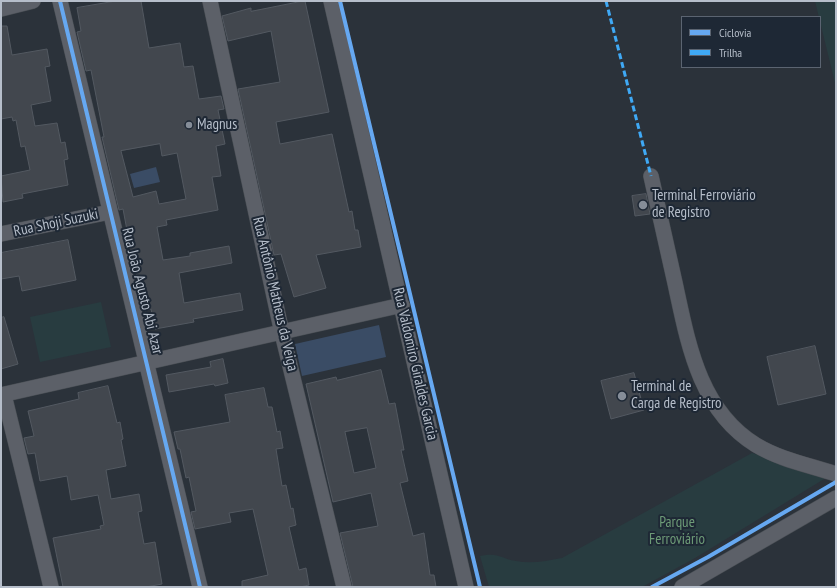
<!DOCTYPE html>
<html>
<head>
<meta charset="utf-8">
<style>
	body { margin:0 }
	#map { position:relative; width:837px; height:588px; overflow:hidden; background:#2b323a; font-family:"PT Sans Narrow",sans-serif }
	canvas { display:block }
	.frame { position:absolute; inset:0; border:2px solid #b6beca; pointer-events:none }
	.legend { position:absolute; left:681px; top:16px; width:140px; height:52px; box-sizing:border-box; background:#1e2835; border:1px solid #5b6471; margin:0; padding:5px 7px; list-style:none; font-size:12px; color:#b6beca }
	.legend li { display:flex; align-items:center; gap:8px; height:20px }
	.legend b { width:20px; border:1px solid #5b6471 }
</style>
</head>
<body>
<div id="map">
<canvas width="837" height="588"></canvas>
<div class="frame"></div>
<ul class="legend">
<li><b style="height:5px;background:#66a8f1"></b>Ciclovia</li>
<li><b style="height:5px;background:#3fa9f5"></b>Trilha</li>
</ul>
</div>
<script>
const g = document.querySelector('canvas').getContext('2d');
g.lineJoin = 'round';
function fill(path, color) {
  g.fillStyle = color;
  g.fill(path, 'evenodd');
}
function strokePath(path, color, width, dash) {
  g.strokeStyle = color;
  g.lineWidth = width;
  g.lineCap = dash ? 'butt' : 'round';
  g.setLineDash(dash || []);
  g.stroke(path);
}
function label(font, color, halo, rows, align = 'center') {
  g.font = font + ' "PT Sans Narrow",sans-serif';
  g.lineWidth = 4;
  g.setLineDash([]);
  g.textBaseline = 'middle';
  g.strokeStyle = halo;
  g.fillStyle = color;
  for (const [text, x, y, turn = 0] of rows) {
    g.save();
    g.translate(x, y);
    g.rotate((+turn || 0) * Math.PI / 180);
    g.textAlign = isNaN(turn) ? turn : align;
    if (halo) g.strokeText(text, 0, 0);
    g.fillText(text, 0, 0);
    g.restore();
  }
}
fill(new Path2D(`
	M815,1H836V87Z
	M101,302L111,347L40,362L30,317Z
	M752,453L829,476L695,558L642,587H489L480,556C499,552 499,558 516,561C531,564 546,561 562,558Z`), '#283c40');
fill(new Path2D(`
	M156,167L160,182L134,188L130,174Z
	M379,325L386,357L302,376L295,344Z`), '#3a4c65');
const building = new Path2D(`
	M116,1H141L149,48L180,43L184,67L193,66L199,99L221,96L224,109L218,110L225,144L216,146L221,176L212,177L218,210L166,220L167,225L157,227L163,260L190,256V253L229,246L232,263L179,273L184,303L240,293L243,310L193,319L194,322L155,329L151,309L145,311L140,282L138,283L133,257L131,258L127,241H129L123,209L119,210L102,137H104L91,70L86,71L77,32L81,31L77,8ZM160,144L162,156L177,153L186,199L159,204L156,191L133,197L121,151Z
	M305,1L329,112L276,122L280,144L332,134L349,212L352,211L355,230H358L361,247L316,255L326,288L294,297L281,254L274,255L238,89L280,82L271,31L228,41L222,16L251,8V11Z
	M1,26H7L12,55L47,49L50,66L45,67L51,101L31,105L35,126L57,123L61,143L65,142L68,159L64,160L68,185L22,194L23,198L3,202L1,176L30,170L25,146L21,147L16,120L13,121L12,117L1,119Z
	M646,194L650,214L635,216L632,196Z
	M68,240L76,280L22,291L19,276L1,279V253Z
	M4,317L18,364L1,369V318Z
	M815,346L826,394L778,405L767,357Z
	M223,359L228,383L215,386L214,384L169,392L166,375L211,367L210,362Z
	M381,370L389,404L395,403L404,450H401L408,481L400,483L413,536L424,533L430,575H434L436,587H353L340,533L378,526L371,493L333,502L306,384L336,377L337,380ZM367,428L376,468L354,473L345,432Z
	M634,373L644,410L611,419L601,381Z
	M108,386L117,423L120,422L123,439L121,440L126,466L106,470L111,499L139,494L142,511L138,512L144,544L155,542L162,584L146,587H63L53,538L101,529L100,526L104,525L98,495L71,500L67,476L40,481L35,453L28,454L24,438L34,436L28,411L79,399L78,393Z
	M264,388L268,407H272L277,432L280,431L283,448L276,449L282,486L286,485L291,509L293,508L296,525L289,527L299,570L306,568L309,585L300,587H242V581L268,575L253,509L229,513L231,522L195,529L191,512L196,511L189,477L186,478L180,449H178L174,432L230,422L225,395Z`);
fill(building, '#42474e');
strokePath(building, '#535961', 1);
const street = new Path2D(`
	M60,1L200,587
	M210,1L282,333L344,587
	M331,1L466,587
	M1,9L33,1
	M651,176C659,212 667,247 675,283C688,343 699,410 756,445C781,460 809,465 836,474
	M1,234L110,212
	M1,395L402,305
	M4,395L51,587
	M682,587L836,498`);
strokePath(street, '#494e54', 16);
strokePath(street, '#5c6068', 15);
strokePath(new Path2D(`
	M606,1L651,176`), '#3fa9f5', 3, [6, 3]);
strokePath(new Path2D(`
	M60,1L200,587
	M340,1L480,587
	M652,587L708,557L836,482`), '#66a8f1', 4);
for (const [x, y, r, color] of [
	[189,125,4,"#858d98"],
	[643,205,5,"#858d98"],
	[622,396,5,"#858d98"]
]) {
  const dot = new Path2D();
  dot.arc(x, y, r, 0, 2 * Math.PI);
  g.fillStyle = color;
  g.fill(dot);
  strokePath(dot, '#1e2835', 1.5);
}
label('15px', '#b6beca', '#1e2835', [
	["Magnus",197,125],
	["Terminal Ferroviário",652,196],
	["de Registro",652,213],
	["Terminal de",631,387],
	["Carga de Registro",631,404]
], 'left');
label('15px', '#b6beca', '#1e2835', [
	["Rua Shoji Suzuki",56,223,-12],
	["Rua João Agusto Abi Azar",142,291,76],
	["Rua Antônio Matheus da Veiga",275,294,77],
	["Rua Valdomiro Giraldes Garcia",415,364,77]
]);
label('15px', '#6d9b77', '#1e2835', [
	["Parque",677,523],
	["Ferroviário",677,540]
]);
</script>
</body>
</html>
